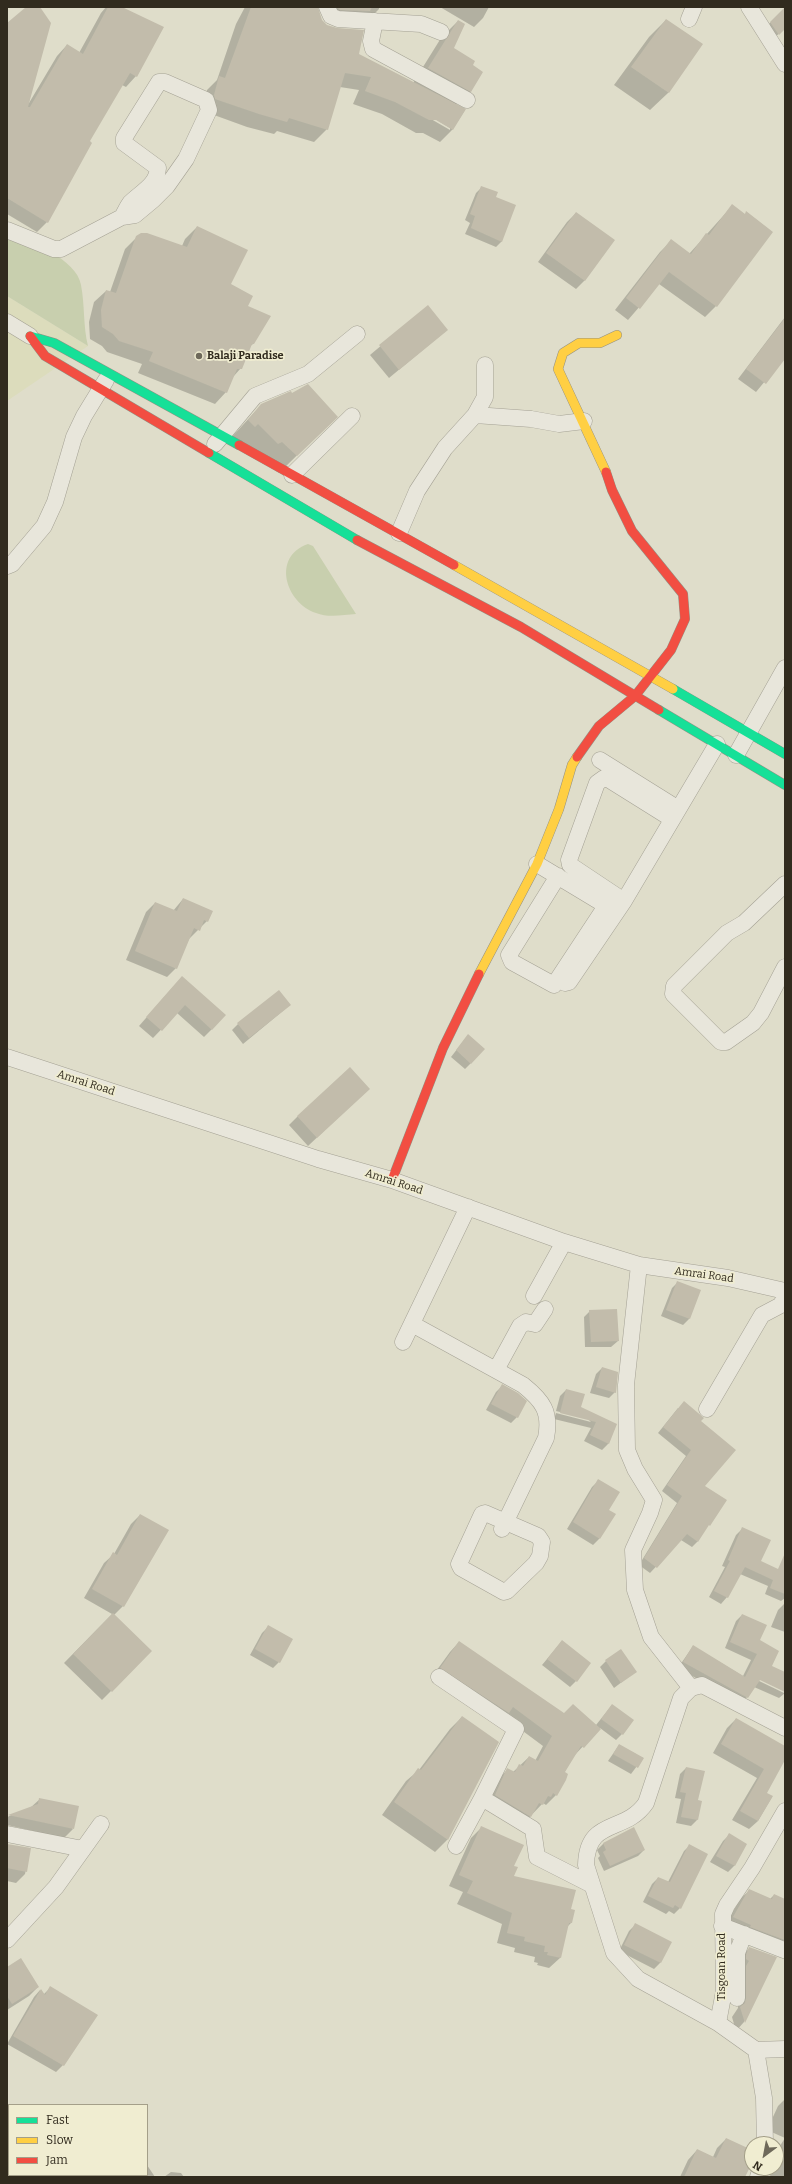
<!DOCTYPE html>
<html>
<head>
<meta charset="utf-8">
<style>
	body { margin:0 }
	#map { position:relative; width:792px; height:2184px; overflow:hidden; background:#dfddca; font-family:Bitter,serif }
	canvas { display:block }
	.frame { position:absolute; inset:0; border:8px solid #312b1e; pointer-events:none }
	.legend { position:absolute; left:8px; top:2104px; width:140px; height:72px; box-sizing:border-box; background:#f0edd1; border:1px solid #a49f89; margin:0; padding:5px 7px; list-style:none; font-size:12px; color:#312b1e }
	.legend li { display:flex; align-items:center; gap:8px; height:20px }
	.legend b { width:20px; border:1px solid #a49f89 }
	.north { position:absolute; left:744px; top:2136px; width:40px; height:40px; box-sizing:border-box; background:#f0edd1; border:1px solid #a49f89; border-radius:50%; rotate:212deg; font-size:11px; font-weight:700; line-height:16px; text-align:center; color:#312b1e }
	.north::after { content:''; display:block; margin:auto; width:14px; height:18px; background:#6e695a; clip-path:polygon(50% 0,100% 100%,50% 72%,0 100%) }
</style>
</head>
<body>
<div id="map">
<canvas width="792" height="2184"></canvas>
<div class="frame"></div>
<ul class="legend">
<li><b style="height:5px;background:#16e098"></b>Fast</li>
<li><b style="height:5px;background:#ffcf43"></b>Slow</li>
<li><b style="height:5px;background:#f24e42"></b>Jam</li>
</ul>
<div class="north">N</div>
</div>
<script>
const g = document.querySelector('canvas').getContext('2d');
g.lineJoin = 'round';
function fill(path, color) {
  g.fillStyle = color;
  g.fill(path, 'evenodd');
}
function strokePath(path, color, width, dash) {
  g.strokeStyle = color;
  g.lineWidth = width;
  g.lineCap = dash ? 'butt' : 'round';
  g.setLineDash(dash || []);
  g.stroke(path);
}
function label(font, color, halo, rows, align = 'center') {
  g.font = font + ' Bitter,serif';
  g.lineWidth = 3.5;
  g.setLineDash([]);
  g.textBaseline = 'middle';
  g.strokeStyle = halo;
  g.fillStyle = color;
  for (const [text, x, y, turn = 0] of rows) {
    g.save();
    g.translate(x, y);
    g.rotate((+turn || 0) * Math.PI / 180);
    g.textAlign = isNaN(turn) ? turn : align;
    if (halo) g.strokeText(text, 0, 0);
    g.fillText(text, 0, 0);
    g.restore();
  }
}
fill(new Path2D(`
	M7,296L88,346L7,401Z`), '#dcdcbc');
fill(new Path2D(`
	M7,230C29,241 77,259 81,285C85,306 83,326 88,346L7,296Z
	M308,544L313,546L356,614C343,615 328,618 316,613C286,603 271,557 308,544Z`), '#c8cfae');
fill(new Path2D(`
	M28,7H38L29,103L57,56L67,45L79,53L101,13L106,7H121L136,76L126,87L122,85L89,141L47,222L37,232L7,214V24Z
	M245,7H317L321,20L358,55L413,83L441,38L458,21L453,48L472,65L471,91L456,105L465,110L452,130L440,142L423,133H416L382,114L353,104L359,90L340,87L327,129L314,142L277,131L274,134L247,127L203,111L202,108L207,90L217,80L236,24ZM432,117L450,128V130L431,119Z
	M325,7H379V9L368,20Z
	M440,7H489L483,18L474,27Z
	M785,8V28L772,40L764,29Z
	M666,20L701,45L668,93L650,110L614,85L649,37Z
	M482,187L495,198L502,241L496,247L465,234L470,223L465,220L476,193Z
	M732,206L744,215L746,213L716,306L705,317L659,284L628,320L615,310L660,252L671,241L689,254Z
	M576,213L585,280L576,289L538,262L567,222Z
	M197,227L229,284L247,306L253,344L249,347L241,368L233,377L226,392L215,404L138,373L142,364L107,352L102,346L90,339L89,322L94,302L106,291L110,292L125,249L137,237L182,246L185,239Z
	M428,306L447,330L389,378L370,355Z
	M785,317V357L756,392L738,379Z
	M261,405L336,417L279,473L231,438Z
	M183,899L207,921L189,939L176,968L167,977L126,960L146,912L155,903L173,911Z
	M174,986L212,1029L204,1037L177,1013L153,1038L139,1026Z
	M284,1010L243,1044L232,1030L238,1024Z
	M468,1035L471,1063L465,1069L451,1057Z
	M359,1098L308,1146L289,1125L298,1116Z
	M678,1282L700,1291L689,1319L683,1325L661,1316L672,1288Z
	M590,1311L618,1341L611,1347H585L584,1317Z
	M602,1368L615,1392L609,1398L590,1393L596,1374Z
	M502,1386L517,1417L511,1423L486,1410L496,1392Z
	M566,1390L580,1408L616,1425L608,1444L602,1450L584,1441L591,1428L554,1419L556,1413L591,1422L588,1419L556,1411L560,1396Z
	M678,1408L700,1421L704,1487L698,1541L692,1547L681,1540L650,1573L639,1565L677,1503L662,1491L686,1456L658,1433Z
	M598,1481L608,1511L599,1539L593,1545L567,1529L592,1487Z
	M140,1515L123,1606L114,1615L151,1651L102,1700L64,1663L112,1614L84,1598L104,1563L114,1554L131,1524Z
	M742,1529L760,1562L785,1573V1598L781,1601L765,1594L768,1586L740,1574L727,1597L721,1604L709,1597L725,1567L722,1566L736,1535Z
	M784,1604H785V1632L771,1627L778,1610Z
	M742,1615L759,1641L770,1666L785,1673V1693L779,1698L754,1687L742,1704L678,1668L693,1646L743,1676L751,1660L725,1648L736,1621ZM756,1677L784,1691V1693L755,1679Z
	M268,1627L279,1662L273,1668L250,1655L262,1633Z
	M562,1641L576,1681L570,1687L542,1665Z
	M459,1642L563,1714L596,1725L612,1705L622,1734L616,1740L600,1728L573,1757L564,1773L556,1795L546,1805L543,1803L521,1826L486,1805L498,1779L508,1769L513,1772L529,1757L535,1761L543,1746L504,1717L499,1722L431,1678L450,1652Z
	M606,1661L635,1672L614,1688L600,1667Z
	M462,1717L498,1742L447,1840L435,1852L382,1815L406,1781L419,1770L450,1729Z
	M736,1719L785,1747V1758L765,1793L772,1797L758,1821L749,1829L732,1820L757,1778L713,1753L727,1728Z
	M619,1745L643,1758L631,1774L608,1761Z
	M686,1768L697,1801V1820L691,1826L676,1823L681,1799L675,1798L680,1774Z
	M40,1799L73,1829L64,1838L7,1825V1818L9,1816L30,1808Z
	M482,1827L513,1866L512,1877L570,1910L571,1923L567,1927L560,1958L549,1968L537,1965L538,1963L534,1962L535,1957L514,1952L515,1948L497,1943L502,1924L457,1904L463,1892L449,1886L471,1838Z
	M634,1829L644,1850L638,1856L604,1871L598,1858L600,1856L597,1850L603,1844Z
	M729,1835L746,1844L734,1866L728,1872L710,1862L723,1841Z
	M7,1845L30,1849L25,1874L16,1883L7,1881Z
	M690,1845L680,1908L674,1914L669,1911L666,1914L643,1902L652,1884L658,1878L668,1882L684,1851Z
	M750,1890L770,1899L774,1895L785,1900V1939L776,1949L725,1926L740,1899Z
	M635,1925L670,1942L660,1963L654,1969L619,1951L629,1931Z
	M750,1948L775,1958L744,2022L736,2031L732,2017L738,2008V1976L740,1957Z
	M7,1968L38,1987L29,1996L7,2010Z
	M50,1988L63,2065L56,2072L7,2044L34,1997L40,1990L43,1995Z
	M785,2099V2138L767,2130L778,2106Z
	M785,2138V2177H772L764,2171L766,2168H776V2152Z
	M726,2139L752,2151V2160L744,2177H680L688,2160L697,2150L713,2157L717,2148Z
	M7,2150L9,2151V2175H35V2177H7Z
	M147,2165L155,2177H92L91,2175H147Z
	M171,2172L181,2173L184,2177H164Z`), '#0003');
fill(new Path2D(`
	M26,7H40L51,23L28,107H30L67,44L83,54L108,7H122L164,27L137,77L130,73L90,141L92,143L48,223L7,198V23Z
	M251,7H318L322,20L327,25L337,28L364,30L359,54L466,109L453,130L436,120H429L395,102L365,91L371,77L345,73L328,130L289,118L287,122L259,114L215,99L214,95L219,76L225,78Z
	M337,7H372L370,11L340,10Z
	M785,7V29L779,35L770,22Z
	M666,19L703,44L669,93L631,67Z
	M458,20L465,24L454,48L475,61L473,65L483,72L471,92L428,68Z
	M481,186L498,192L496,197L516,205L502,242L471,228L475,216L470,214Z
	M732,204L745,214L746,211L773,232L717,307L669,272L640,309L626,298L671,239L691,254L706,233L709,235Z
	M576,212L615,240L585,281L546,253Z
	M197,226L248,250L231,284L253,296L248,306L271,316L254,344H252L242,369H237L227,393L149,361L153,352L119,341L113,334L102,327L101,310L106,290L116,293L136,236L141,233H147L187,247Z
	M428,305L448,330L399,370L379,345Z
	M785,318V359L766,384L746,369Z
	M308,384L338,417L297,456L282,442L278,444L258,424L255,427L248,420L261,404L291,391L292,393Z
	M183,898L213,911L208,922L204,920L200,931L194,928L177,969L135,951L155,902L177,911Z
	M182,976L226,1015L212,1030L185,1005L162,1031L146,1017Z
	M279,990L291,1005L249,1038L237,1023Z
	M468,1034L485,1049L471,1064L456,1050Z
	M350,1067L370,1089L317,1138L297,1116Z
	M677,1281L701,1290L690,1319L666,1310Z
	M617,1309L619,1341L591,1342L589,1310Z
	M602,1367L618,1372L616,1393L596,1387Z
	M502,1384L518,1393L527,1401L518,1418L491,1404Z
	M566,1389L585,1394L581,1407L617,1424L609,1444L590,1435L596,1422L560,1413Z
	M684,1401L704,1418L701,1421L736,1450L705,1486L727,1500L710,1526L709,1525L698,1542L687,1534L657,1568L644,1558L682,1496L667,1485L691,1450L663,1427Z
	M598,1479L620,1492L609,1510L616,1514L600,1539L573,1522Z
	M140,1514L169,1530L124,1607L92,1589L113,1552L117,1555Z
	M742,1527L771,1540L761,1561L778,1569L785,1553V1594L770,1588L773,1580L745,1567L728,1598L714,1591L730,1561L728,1560Z
	M113,1613L152,1651L112,1692L73,1654Z
	M742,1614L767,1625L760,1640L779,1651L772,1666L785,1672V1692L760,1680L748,1698L683,1662L693,1645L745,1677L757,1654L730,1642Z
	M268,1625L293,1639L280,1663L255,1649Z
	M562,1640L591,1663L577,1682L547,1659Z
	M459,1641L564,1713L573,1704L601,1729L584,1748L581,1746L565,1772L568,1774L566,1780L557,1796L553,1793L551,1797L548,1796L543,1805L539,1803L531,1817L495,1795L507,1768L515,1772L519,1764L523,1766L529,1756L538,1761L552,1736L513,1707L509,1713L440,1668Z
	M621,1649L637,1672L621,1683L605,1660Z
	M612,1704L634,1720L623,1735L601,1719Z
	M462,1716L499,1742L448,1840L394,1802L418,1768L421,1770Z
	M736,1718L785,1746V1760L767,1793L773,1796L758,1821L740,1811L764,1769L721,1744Z
	M619,1744L644,1758L638,1768L613,1754Z
	M686,1767L705,1771L698,1800L702,1801L698,1820L681,1817L686,1793L680,1792Z
	M39,1798L79,1806L74,1829L8,1815L38,1804Z
	M481,1826L524,1845L514,1866L518,1867L514,1876L576,1890L571,1909L575,1910L572,1923H569L561,1958L547,1955L548,1952H544L545,1946L524,1941L525,1937L507,1933L512,1913L467,1893L473,1881L459,1875Z
	M634,1827L645,1850L610,1866L603,1852L606,1850L603,1843Z
	M729,1833L747,1844L735,1866L716,1856Z
	M7,1844L31,1848L27,1872L7,1868Z
	M689,1844L708,1854L681,1909L675,1905L673,1908L648,1896L658,1877L670,1882Z
	M749,1889L772,1899L774,1894L785,1899V1940L750,1927L751,1925L733,1917Z
	M635,1923L672,1942L661,1963L624,1945Z
	M749,1947L777,1957L745,2023L740,2007L745,2003L746,1998V1966L749,1961L746,1959V1955Z
	M21,1958L39,1987L12,2004L7,1996V1967Z
	M50,1986L98,2015L64,2066L13,2036L41,1989L45,1995Z
	M726,2138L752,2150V2163L745,2177H684L697,2149L716,2158Z`), '#c2bcab');
const street = new Path2D(`
	M327,7L331,16L338,19L421,24L441,32
	M749,7L785,64
	M689,19L694,7
	M375,21L371,41L373,49L467,100
	M7,230L54,249H61L122,217L135,215L153,200L167,186L186,159L209,110L206,100L165,82H159L124,138V143L158,168C157,185 141,192 130,203C127,207 125,212 122,217
	M7,322L30,336
	M475,415L531,419L559,424L584,421
	M215,444L255,396L308,374L357,334
	M292,475L352,416
	M399,533L417,491L445,448L475,415L485,397V365
	M7,566L12,564L44,526L55,502L74,437L84,416L106,380
	M736,755L785,668
	M600,760L672,805
	M537,864L615,911
	M558,876L509,955L512,962L554,985L606,906
	M785,884L744,923L727,933L674,986L673,994L721,1042H726L753,1023L761,1013L785,967
	M624,901L570,865L569,860L597,783L604,778L608,779L672,819
	M559,979L565,983L569,982L624,901L717,744
	M7,1057L318,1159L392,1180L564,1242L639,1265L728,1278L785,1291
	M639,1265L626,1385L627,1450L635,1469L654,1500L650,1513L633,1550L635,1590L651,1637L691,1688
	M534,1296L564,1242
	M412,1324L523,1385C543,1401 551,1412 546,1438L502,1529
	M403,1342L468,1207
	M496,1370L520,1326L526,1322L535,1324L545,1309
	M707,1409L762,1315L781,1305L785,1296
	M485,1513L538,1536L542,1542L540,1556L536,1563L507,1591L504,1592L461,1568L459,1564L482,1514Z
	M439,1677L516,1729L482,1798L533,1829L537,1857L592,1885
	M7,1834L83,1849
	M456,1846L482,1798
	M722,1926L784,1950
	M7,1940L56,1887L101,1824
	M737,1998V1953L744,1934
	M718,2023L724,1991L723,1914L727,1905L752,1868L785,1811
	M756,2050L785,2049
	M7,2137L9,2138
	M765,2144L764,2098L756,2050L718,2023L638,1979L614,1953L586,1865C587,1817 625,1834 646,1803L681,1698L691,1688L702,1685L785,1728
	M85,2175L89,2177
	M45,2177L46,2175
	M758,2177L761,2168`);
const fast = new Path2D(`
	M30,336L54,343L239,445
	M209,453L357,540
	M673,689L785,754
	M659,710L785,785`);
const slow = new Path2D(`
	M606,472L558,369L563,353L579,343H600L617,335
	M454,565L673,689
	M479,974L537,864L559,809L572,765L577,757`);
const jam = new Path2D(`
	M30,336L45,356L209,453
	M239,445L454,565
	M357,540L521,627L659,710
	M577,757L599,726L635,696L671,650L685,619L683,594L632,531L612,490L606,472
	M392,1180L443,1048L479,974`);
strokePath(street, '#a4a194', 17);
strokePath(fast, '#949184', 10);
strokePath(slow, '#949184', 10);
strokePath(jam, '#949184', 10);
strokePath(street, '#e8e6db', 16);
strokePath(fast, '#16e098', 9);
strokePath(slow, '#ffcf43', 9);
strokePath(jam, '#f24e42', 9);
for (const [x, y, r, color] of [
	[199,356,4,"#6e695a"]
]) {
  const dot = new Path2D();
  dot.arc(x, y, r, 0, 2 * Math.PI);
  g.fillStyle = color;
  g.fill(dot);
  strokePath(dot, '#f0edd1', 1.5);
}
label('bold 11px', '#312b1e', '#f0edd1', [
	["Balaji Paradise",207,356]
], 'left');
label('11px', '#312b1e', '#f0edd1', [
	["Amrai Road",86,1083,18],
	["Amrai Road",394,1182,18],
	["Amrai Road",704,1275,8],
	["Tisgoan Road",722,1967,-90]
]);
</script>
</body>
</html>
